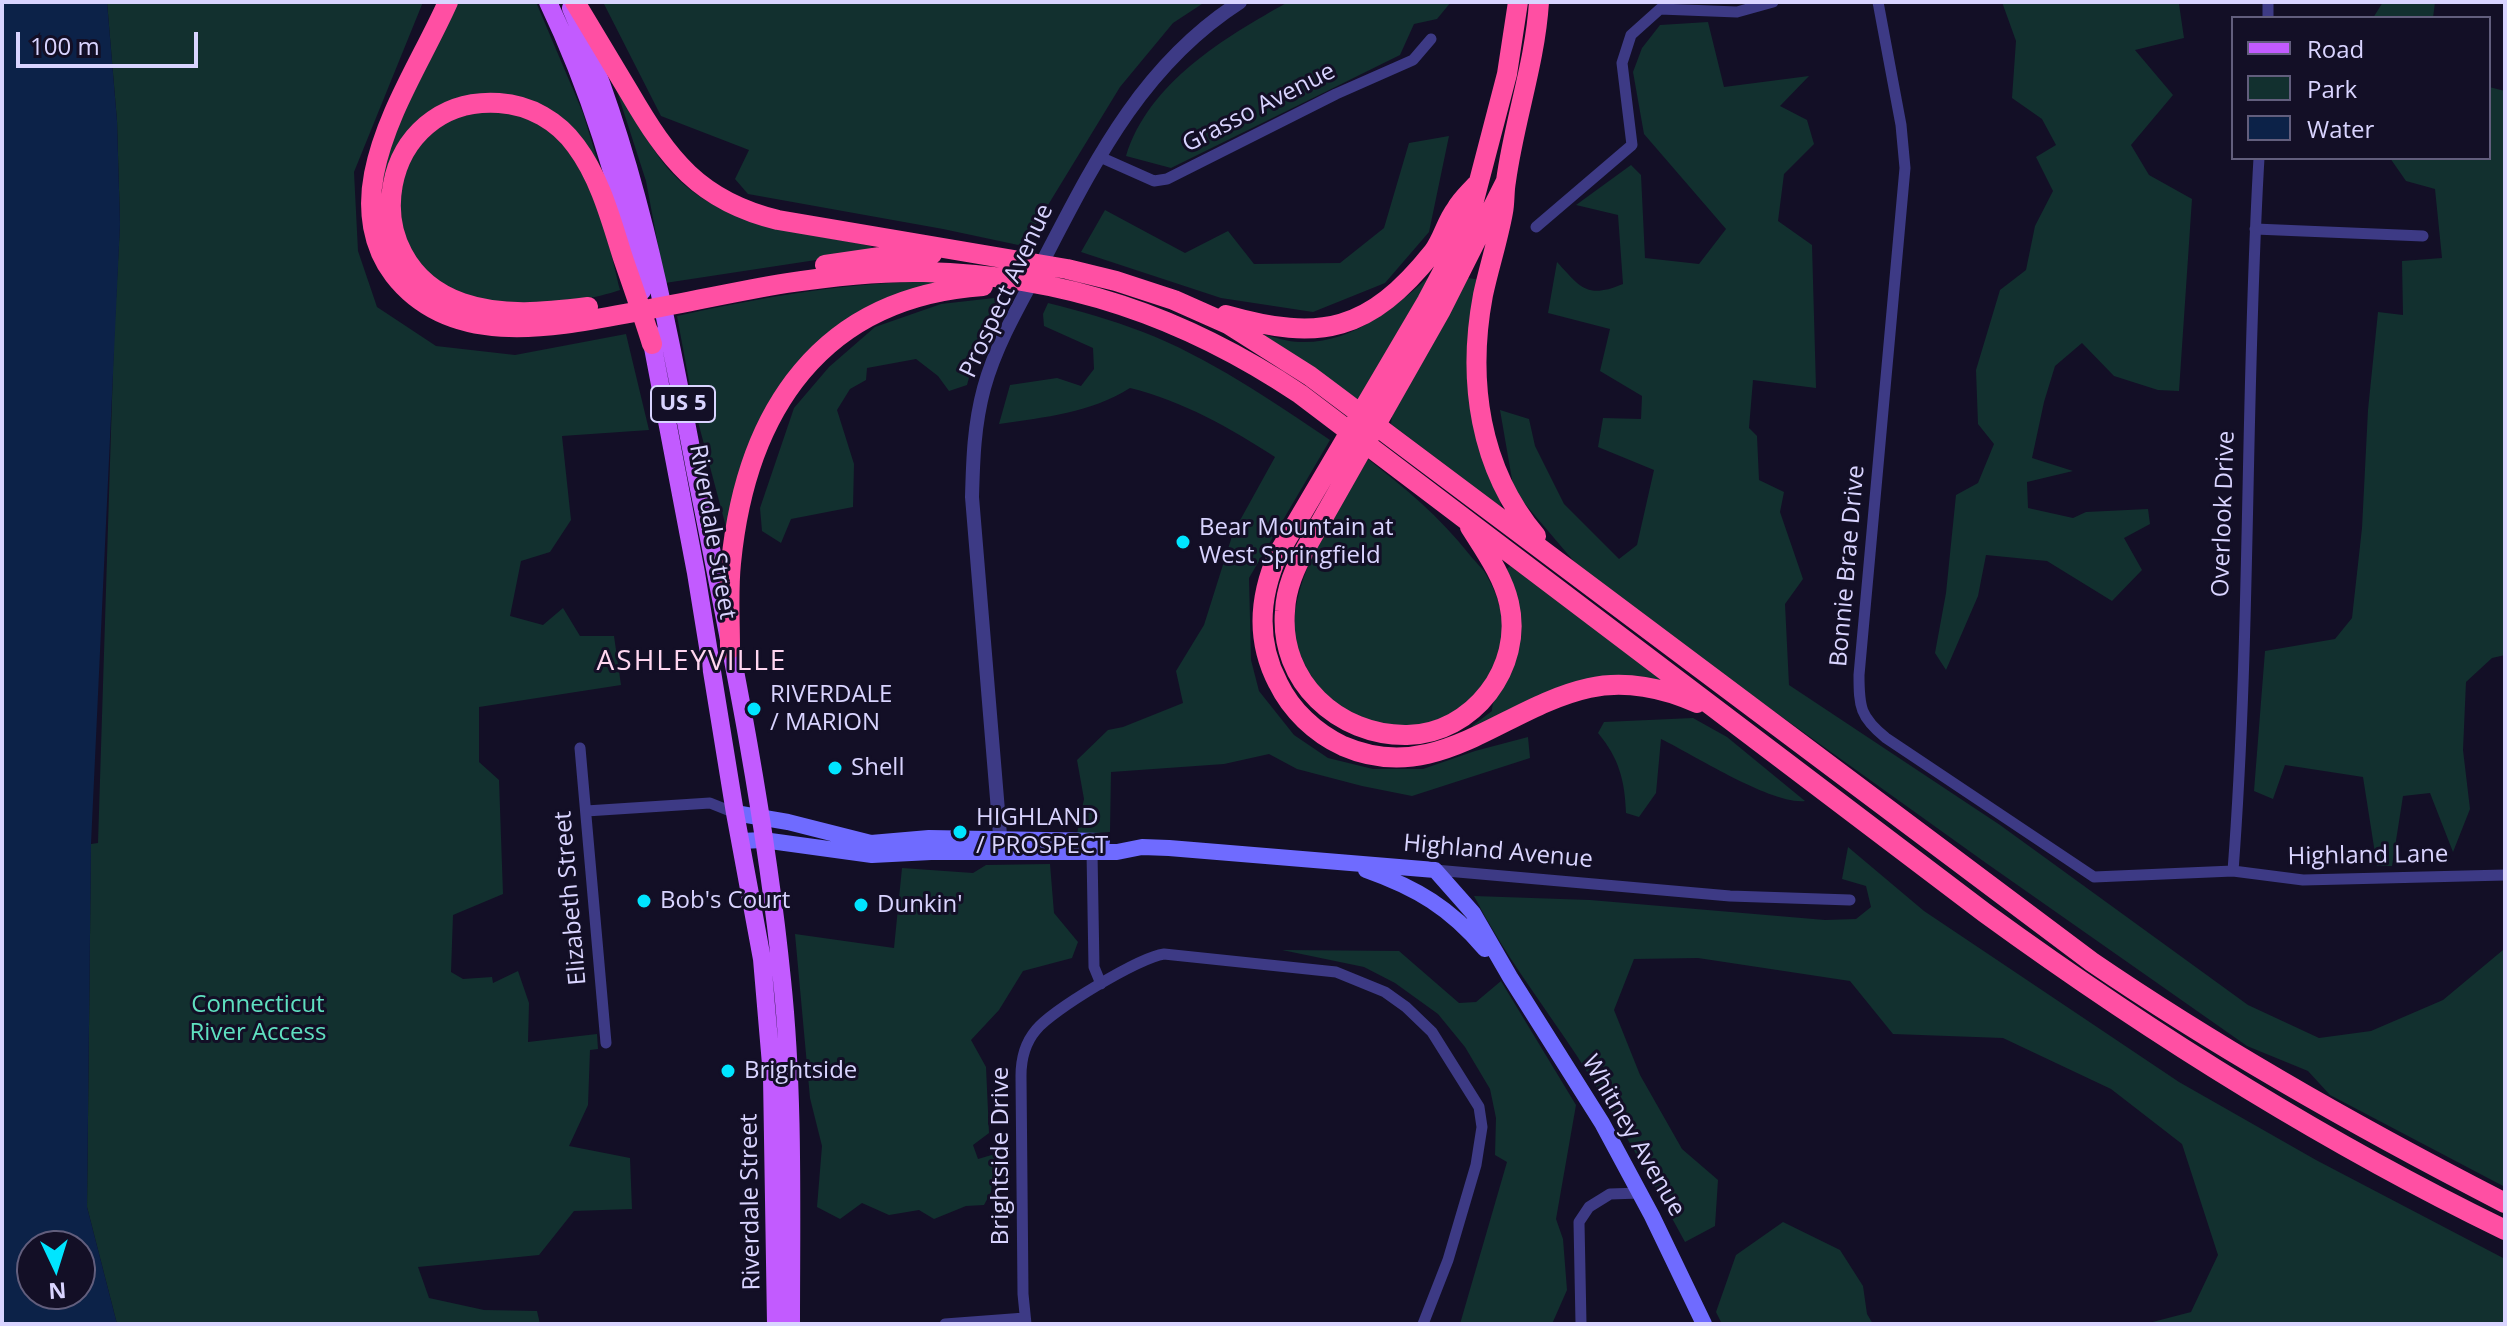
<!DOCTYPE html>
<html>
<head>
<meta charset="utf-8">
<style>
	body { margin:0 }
	#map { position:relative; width:2507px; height:1326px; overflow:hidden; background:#130f26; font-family:"Open Sans",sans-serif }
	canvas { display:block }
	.frame { position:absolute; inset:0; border:4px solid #d9d4ff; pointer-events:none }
	.legend { position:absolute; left:2231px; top:16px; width:260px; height:144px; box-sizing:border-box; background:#130f26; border:2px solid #625e7d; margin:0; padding:10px 14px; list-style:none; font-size:24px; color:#d9d4ff }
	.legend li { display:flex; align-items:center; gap:16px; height:40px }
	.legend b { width:40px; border:2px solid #625e7d }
	.north { position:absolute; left:16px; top:1230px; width:80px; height:80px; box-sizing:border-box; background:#130f26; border:2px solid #625e7d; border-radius:50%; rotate:176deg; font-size:22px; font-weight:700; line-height:32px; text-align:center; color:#d9d4ff }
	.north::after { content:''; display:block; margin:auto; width:28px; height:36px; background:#00e5ff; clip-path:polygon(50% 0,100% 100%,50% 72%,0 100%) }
	.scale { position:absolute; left:16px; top:32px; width:182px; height:36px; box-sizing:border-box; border:4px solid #d9d4ff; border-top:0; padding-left:10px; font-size:24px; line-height:28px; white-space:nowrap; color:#d9d4ff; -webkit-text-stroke:6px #130f26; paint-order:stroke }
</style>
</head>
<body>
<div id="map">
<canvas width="2507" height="1326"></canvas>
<div class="frame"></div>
<ul class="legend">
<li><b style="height:10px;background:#c25bff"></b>Road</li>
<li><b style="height:22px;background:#12302f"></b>Park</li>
<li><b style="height:22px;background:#0c2248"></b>Water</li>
</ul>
<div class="north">N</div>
<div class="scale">100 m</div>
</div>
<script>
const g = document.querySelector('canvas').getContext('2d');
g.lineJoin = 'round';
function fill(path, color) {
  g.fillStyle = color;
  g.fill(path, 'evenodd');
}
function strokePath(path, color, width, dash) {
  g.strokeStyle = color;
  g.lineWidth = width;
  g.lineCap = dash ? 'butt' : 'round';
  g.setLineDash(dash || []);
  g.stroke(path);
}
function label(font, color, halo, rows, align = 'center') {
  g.font = font + ' "Open Sans",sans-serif';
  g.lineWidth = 6;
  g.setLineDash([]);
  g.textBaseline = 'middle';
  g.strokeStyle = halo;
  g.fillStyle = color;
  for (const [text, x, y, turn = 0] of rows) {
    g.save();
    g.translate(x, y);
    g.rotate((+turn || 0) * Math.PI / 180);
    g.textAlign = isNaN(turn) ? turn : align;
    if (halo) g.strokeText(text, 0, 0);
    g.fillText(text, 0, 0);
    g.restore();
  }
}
fill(new Path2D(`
	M107,2H423L354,172L358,251L377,307L436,346L515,355L626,334L649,430L562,436L571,520L550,552L521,561L510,616L543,625L563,608L580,636H614L621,685L479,707V762L499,780L503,894L453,915L451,972L463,979L492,977L493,983L518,971L529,1003L528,1042L597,1034L598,1049L590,1050L588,1105L569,1146L630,1158L632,1209L574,1211L539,1255L418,1267L429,1298L484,1310L537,1311L540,1324H117L87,1207L91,844L98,843L114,336L120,224L117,121Z
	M456,2H536L583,113L605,185L540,104L442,106L385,180L382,179L395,131Z
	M603,2H1205L1173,23L1120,87L1023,246L943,229L748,194L735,179L749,150L661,116Z
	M1288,2H1451L1437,19L1414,24L1400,55L1171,168L1126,156C1149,82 1224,38 1288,2Z
	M2002,2L2179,4L2184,38L2135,50L2173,95L2131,145L2149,175L2192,199L2179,391L2158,390L2114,376L2082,343L2055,366L2044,402L2032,458L2073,471L2027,482L2028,508L2073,518L2086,512L2148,509L2150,524L2124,538L2142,570L2112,601L2047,561L1986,555L1978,596L1946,670L1935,653L1946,593L1956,495L1978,483L1994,444L1978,424L1976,370L2000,290L2026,270L2035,226L2053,191L2036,157L2056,145L2042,119L2012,98L2016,41Z
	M2383,2H2435L2433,18H2373Z
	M1708,22L1724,87L1809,76L1780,106L1807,120L1814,144L1784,174L1778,221L1812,245L1816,388L1753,380L1749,428L1757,436L1759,480L1784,492L1780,512L1803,579L1785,604L1789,685L2000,825L2248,1005L2319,1038L2371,1031L2443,1000L2503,950L2505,961V1187L2330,1095L2308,1071L2247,1046L1986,863L1715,669L1577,565L1514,491L1500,410L1529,419L1535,446L1564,504L1619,559L1637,545L1654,470L1598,447L1603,418L1641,419L1642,396L1600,371L1610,329L1548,313L1557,262C1581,288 1587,299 1623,284L1618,215L1576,205L1631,165L1641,175L1645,258L1699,264L1726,229L1644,134L1633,72L1642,48L1660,25Z
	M613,79C632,111 650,151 676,177C727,228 804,232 871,246L875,251L665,283L646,181Z
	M2489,87L2505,91V655L2492,658L2466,682L2463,750L2470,809L2453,852L2430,793L2403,796L2392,866H2377L2363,777L2285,765L2273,799L2254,791L2265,651L2335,639L2352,618L2362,528L2368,410L2378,312L2403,315L2402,261L2442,258L2435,189L2406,181L2390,158H2489Z
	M482,112C492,113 504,111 513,114C588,133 605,227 620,290C574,306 476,315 436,282C408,259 392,219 399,183C402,162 429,133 447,122C456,116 472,115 482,112Z
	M1449,136L1429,232L1385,283L1313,312L1221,298L1081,252L1105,210L1185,253L1228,231L1254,264L1340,263L1384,228L1409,143Z
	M1432,274L1362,402L1262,334C1274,337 1288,342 1300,342C1353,344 1395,307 1432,274Z
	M1468,278L1481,280L1473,319L1501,507L1391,424L1392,416Z
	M938,281L937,284L906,292L855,316L810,351L736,499L726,527L693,403L677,316C763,297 849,282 938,281Z
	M1003,297L977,349L967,385L949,391L938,376L916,359L867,368L866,380L850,389L837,410L854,464L853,507L791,519L781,543L762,531L760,508L794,408L829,367L875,327L941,304Z
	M1048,303C1080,311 1112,320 1143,332C1206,356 1274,402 1330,440L1249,578L1251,660L1259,691L1294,735L1328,758L1373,769H1423L1475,751L1528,737L1530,758L1412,796L1362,786L1297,769L1269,754L1224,764L1111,772L1110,832L1077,834L1084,799L1077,760L1108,730L1123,727L1183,703L1176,671L1204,625L1233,533L1275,457C1230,428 1183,401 1130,388C1090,413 1046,417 999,424L1010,385L1057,378L1081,386L1094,369L1093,348L1044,326L1043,314Z
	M1368,459C1405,488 1440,517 1469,554C1475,562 1484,569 1488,578C1555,699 1378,786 1313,679C1303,662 1293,644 1294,623C1298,563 1339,510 1368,459Z
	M1511,565L1669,682L1638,679L1475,729L1472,726L1492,711C1492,694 1512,677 1516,659C1519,645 1509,589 1506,570Z
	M1693,718L1727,737L1805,801C1772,805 1694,755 1661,739L1656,793L1639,817L1626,813C1625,781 1619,758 1598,733L1604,722Z
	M1848,847L1924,911L2179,1082L2316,1160L2505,1259V1324H2145L2191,1312L2218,1255L2182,1144L2111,1089L2003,1038L1893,1034L1850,981L1698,958L1634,959L1614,1010L1640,1075L1682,1149L1718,1180L1715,1226L1685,1242C1651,1179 1616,1117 1577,1056C1542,1003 1503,953 1474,896L1590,900L1825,920L1856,919L1871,907L1866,886L1842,879Z
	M1050,864L1054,913L1078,942L1072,958L1023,971L999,1010L971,1040L986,1067L989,1133L973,1145L978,1159L995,1154L991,1192L984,1205L966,1206L934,1219L919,1210L889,1215L862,1203L840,1219L817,1207L822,1146L810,1098L795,934L894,948L902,868L973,873L986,865Z
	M1282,950L1399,951L1459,1003L1476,1002L1501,981L1576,1105L1556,1219L1563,1239L1567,1290L1552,1324H1460L1507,1162L1495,1155L1496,1118L1490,1089L1465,1047L1438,1014L1395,983L1364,967Z
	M1783,1222L1840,1250L1863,1286L1867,1314L1873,1324H1722L1716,1312L1736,1255Z`), '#12302f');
fill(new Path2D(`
	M2,2H107L117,121L120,224L91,844L87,1207L117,1324H2ZM32,1246H80V1294H32Z`), '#0c2248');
strokePath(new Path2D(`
	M1878,2L1901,125L1905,168L1859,675C1859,707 1860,717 1886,738L2094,877L2233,871L2303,880L2505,875
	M2268,18V2
	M1100,157L1154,181L1167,179L1336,94L1413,60L1431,39
	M1536,227L1632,145L1622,63L1631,35L1660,9L1737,12L1773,2
	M2255,229L2423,236
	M580,748L606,1043
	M586,811L710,803L735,813
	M1092,852L1094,967L1101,984
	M1435,870L1730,896L1850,900
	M2233,871C2251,634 2245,396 2259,158
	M945,1324L1025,1318
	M1026,1324L1023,1294L1021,1076C1021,1059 1025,1043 1036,1030C1052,1010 1140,957 1164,954L1336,972L1385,992L1406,1007L1432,1032L1479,1107L1482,1127L1476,1165L1448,1260L1423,1324
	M1581,1324L1579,1222L1589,1207L1610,1194L1640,1193`), '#3d3a85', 11);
strokePath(new Path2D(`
	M1001,847L972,497C973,460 974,425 984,388C996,344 1021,302 1043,261C1095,161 1142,65 1240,2`), '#3d3a85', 14);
strokePath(new Path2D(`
	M735,813L788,822L871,843L929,838L1102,841
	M741,841L763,840L872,855L931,852H1117L1142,847L1169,848L1435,870L1473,913L1510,977L1602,1123L1652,1216L1704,1324
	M1366,870C1417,888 1450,908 1485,949`), '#6f6bff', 16);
strokePath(new Path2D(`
	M548,2C592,94 621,191 642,291
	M571,8C636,155 665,312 695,469C729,638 765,809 782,980C794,1094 791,1210 791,1324
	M650,332L696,573L735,813L762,959L772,1076L776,1324`), '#c25bff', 18);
strokePath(new Path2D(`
	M448,2C423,58 386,113 374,174C367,210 372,246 394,275C453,351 559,326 640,311C689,302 738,291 787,283C833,276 879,271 924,272C1064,275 1185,317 1300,394L1985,913C2150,1033 2322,1141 2505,1230
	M575,2C593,32 611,62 629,92C668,159 699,201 778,220L1067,269L1116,281L1174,300L1228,324L1310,376L2092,962C2224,1052 2363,1130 2505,1203
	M1518,2L1507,74L1471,212L1461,237L1427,301L1278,554C1259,597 1256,641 1278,683C1291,710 1315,733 1343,746C1437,787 1503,707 1589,688C1625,680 1664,688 1697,703
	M825,265L880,257L932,254
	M588,307C547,312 502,317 462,303C348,263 379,95 499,103C530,105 558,121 576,146C600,178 611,220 623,258C633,287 643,315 652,344
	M1226,315C1321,342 1369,332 1433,252C1443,239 1446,222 1456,209C1461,200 1469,193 1476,185
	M1470,527C1485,551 1503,576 1509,603C1524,667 1473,734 1407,735C1338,736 1279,681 1285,611C1286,588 1295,568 1306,548L1441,310L1506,181
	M1536,536C1479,468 1467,380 1483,295C1489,267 1498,240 1503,212C1505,202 1504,191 1506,181C1514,121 1535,64 1539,2
	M730,649C730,620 728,592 731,563C746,411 821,297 983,286`), '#ff4fa3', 20);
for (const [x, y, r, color] of [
	[1183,542,8,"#00e5ff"],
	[754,709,8,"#00e5ff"],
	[835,768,8,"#00e5ff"],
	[960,832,8,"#00e5ff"],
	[644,901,8,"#00e5ff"],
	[861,905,8,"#00e5ff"],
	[728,1071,8,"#00e5ff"]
]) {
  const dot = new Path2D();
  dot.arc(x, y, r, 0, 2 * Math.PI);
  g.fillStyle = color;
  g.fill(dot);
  strokePath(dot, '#130f26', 3);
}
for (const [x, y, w] of [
	[683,404,64]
]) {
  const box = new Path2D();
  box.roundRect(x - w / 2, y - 18, w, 36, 6);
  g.fillStyle = '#130f26';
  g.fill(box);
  strokePath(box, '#d9d4ff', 2);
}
label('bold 22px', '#d9d4ff', null, [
	["US 5",683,404]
]);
label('24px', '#d9d4ff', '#130f26', [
	["Grasso Avenue",1259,108,-27],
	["Prospect Avenue",1007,291,-65],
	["Overlook Drive",2224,514,-88],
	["Riverdale Street",712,532,80],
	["Bonnie Brae Drive",1848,566,-85],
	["Highland Avenue",1498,852,5],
	["Highland Lane",2368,856,-1],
	["Elizabeth Street",571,898,-95],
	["Whitney Avenue",1633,1136,60],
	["Brightside Drive",1001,1156,-90],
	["Riverdale Street",751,1202,-91]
]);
label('24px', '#d9d4ff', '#130f26', [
	["Bear Mountain at",1199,528],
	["West Springfield",1199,556],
	["RIVERDALE",770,695],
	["/ MARION",770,723],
	["Shell",851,768],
	["HIGHLAND",976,818],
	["/ PROSPECT",976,846],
	["Bob's Court",660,901],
	["Dunkin'",877,905],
	["Brightside",744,1071]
], 'left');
label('24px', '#5fe0c0', '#130f26', [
	["Connecticut",258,1005],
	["River Access",258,1033]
]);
g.letterSpacing = '2px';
label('28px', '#ffd6f0', '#130f26', [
	["ASHLEYVILLE",692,662]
]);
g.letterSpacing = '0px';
</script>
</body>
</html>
